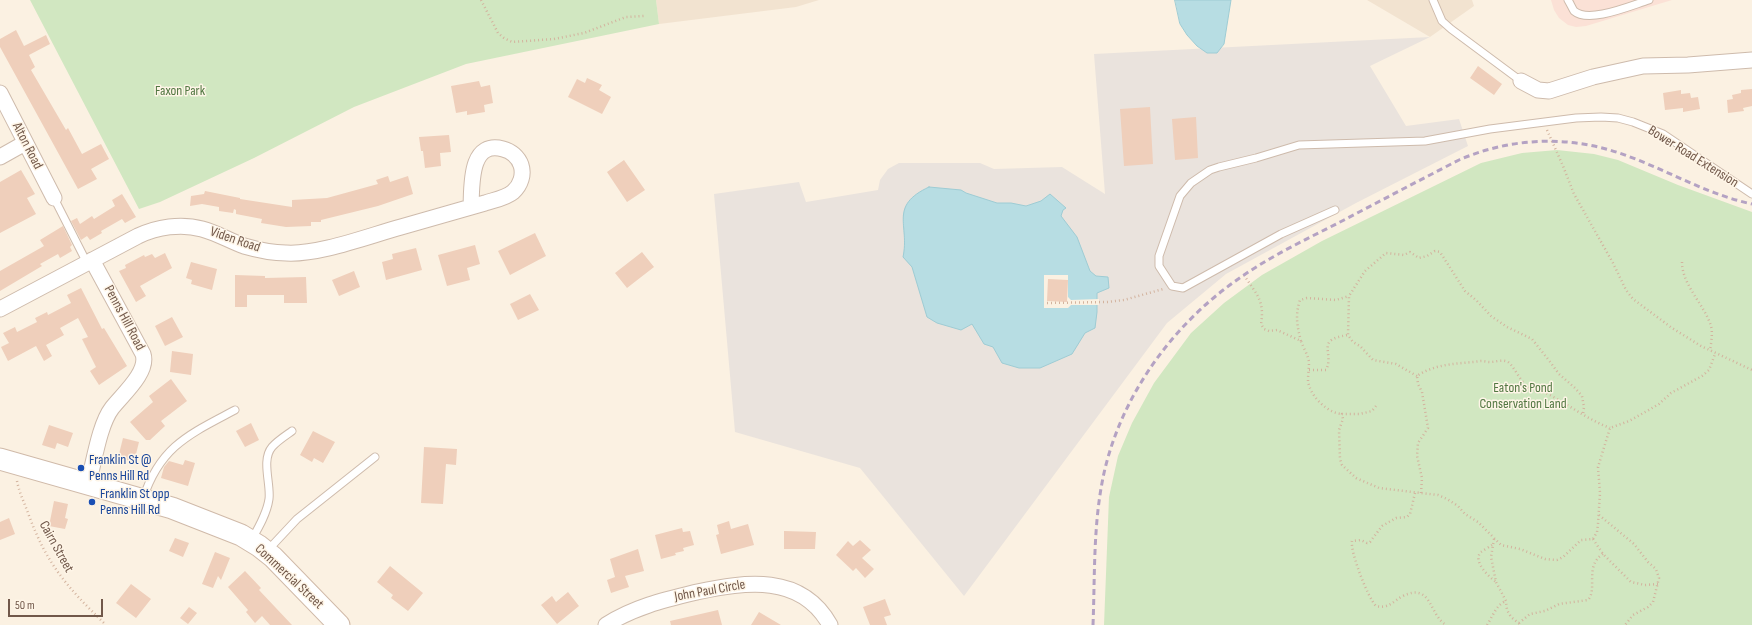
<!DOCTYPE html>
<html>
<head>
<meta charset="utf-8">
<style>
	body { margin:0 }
	#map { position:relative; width:1752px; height:625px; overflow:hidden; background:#fbf1e2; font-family:"Sofia Sans Condensed",sans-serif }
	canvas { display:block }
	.scale { position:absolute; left:8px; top:599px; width:95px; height:18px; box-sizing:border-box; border:2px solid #71584a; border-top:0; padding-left:5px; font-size:12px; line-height:14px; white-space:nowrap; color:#71584a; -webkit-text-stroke:3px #fef5e7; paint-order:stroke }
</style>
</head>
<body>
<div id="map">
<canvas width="1752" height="625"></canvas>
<div class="scale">50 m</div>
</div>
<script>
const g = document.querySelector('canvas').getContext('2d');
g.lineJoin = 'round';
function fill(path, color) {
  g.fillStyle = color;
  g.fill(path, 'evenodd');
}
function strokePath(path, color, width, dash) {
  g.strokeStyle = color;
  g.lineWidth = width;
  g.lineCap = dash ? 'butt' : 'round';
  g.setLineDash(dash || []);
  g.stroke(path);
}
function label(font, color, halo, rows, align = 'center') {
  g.font = font + ' "Sofia Sans Condensed",sans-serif';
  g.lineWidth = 3;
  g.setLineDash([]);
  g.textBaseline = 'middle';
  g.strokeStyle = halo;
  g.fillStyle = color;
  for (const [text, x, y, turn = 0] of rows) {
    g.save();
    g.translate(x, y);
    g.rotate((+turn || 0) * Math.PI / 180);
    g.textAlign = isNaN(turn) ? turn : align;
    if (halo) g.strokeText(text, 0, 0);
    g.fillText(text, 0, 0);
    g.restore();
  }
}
fill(new Path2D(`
	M656,0H819L796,7L659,24Z
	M1367,0H1472L1474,6L1430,37Z`), '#f2e3d0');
fill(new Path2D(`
	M1551,0H1672L1586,26L1576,27L1568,25L1559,18L1554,10Z`), '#fbe1d6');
fill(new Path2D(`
	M1430,37L1370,66L1406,126L1459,119L1468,146L1356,203L1226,274L1167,323L964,596L860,468L735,432L714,194L799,182L806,202L878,190L880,180L888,169L899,163H980L994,169L1062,167L1105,194L1094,54Z`), '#eae3dd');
fill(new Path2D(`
	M30,0H656L659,24L466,64L354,107L254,158L160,202L139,209Z
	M1557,150L1594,154L1618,160L1678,185L1752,212V625H1104L1109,497L1118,456L1132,423L1154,383L1191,333L1224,303L1262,275L1322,241L1481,163L1522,153Z`), '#d1e7c1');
const water = new Path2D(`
	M1175,0H1231L1224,44L1217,53H1207L1197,46L1187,35L1180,24Z
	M929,187L961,190L966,193L997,203H1011L1026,206L1041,201L1050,194L1066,208L1063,210L1061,216L1077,237L1090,271L1096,276L1108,277L1109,288L1097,293V312L1095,328L1085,333L1072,354L1040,368H1019L1002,363L993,347L984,344L972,324L961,330L937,323L927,317L912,267L903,257C910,225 888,206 929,187Z`);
fill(water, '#b7dde3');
strokePath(water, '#9eccd4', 1);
fill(new Path2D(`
	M1044,275H1068V297L1071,300L1099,299V305H1071L1068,308H1044Z`), '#fbf1e2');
fill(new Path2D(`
	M16,30L24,46L46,35L50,44L29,55L35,67L31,70L66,130L68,128L82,154L101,144L109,159L91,169L97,179L78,189L0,47V39Z
	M1478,66L1502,84L1494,95L1470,78Z
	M587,78L602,85L599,90L611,97L602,114L568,97L577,79L585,83Z
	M479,81L481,87L490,85L493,103L484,105L485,112L467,115V111L456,113L451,86Z
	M1752,89V106L1743,108L1744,111L1728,113L1727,100L1733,99L1732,95L1741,93V90Z
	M1681,90V94L1690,93L1691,98L1698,97L1700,109L1683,112V108L1665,110L1663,93Z
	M1150,107L1153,164L1124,166L1120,109Z
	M1196,117L1198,158L1175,160L1172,119Z
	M449,135L451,152L440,153L441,166L425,168L423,151H421L419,137Z
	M624,160L645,190L627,202L607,172Z
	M21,170L35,194L27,198L36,214L0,233V182Z
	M388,176L390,182L408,176L413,194L378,206L321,220V222H311V226L286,227L261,223L262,219L236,214V210L234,209L233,213L219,211V207L202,204L190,206L191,196L204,194L205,191L240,198V199L292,207V200L327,198L378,184L376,180Z
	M122,194L136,217L125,223L122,219L101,231L102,233L90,240L87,236L81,240L71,221L77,218L80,224L92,216L94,219L115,206L112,200Z
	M63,226L72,245L70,247L72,251L60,258L58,254L40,264L42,266L0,291V271L44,246L40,240Z
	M535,233L546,256L510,275L498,251Z
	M475,245L480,264L467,268L470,280L447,286L438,255Z
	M416,248L422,270L386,280L382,262L393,259L392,254Z
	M642,252L654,267L627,288L615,273Z
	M165,253L172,268L140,286L146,296L136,302L119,271L126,268L125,265L144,255L145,257L152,254L155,258Z
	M191,262L217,269L212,290L191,284L192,280L186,278Z
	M354,271L360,287L339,296L332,280Z
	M235,275L265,276V278L306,277L307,303H284V295H247V307H235Z
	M1048,279L1068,280L1067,302L1047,301Z
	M81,288L102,329L104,328L127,366L99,385L90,371L96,367L82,339L88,337L78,318L60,328L64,335L46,345L52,356L44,361L36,346L8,361L1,347L9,343L3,333L15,327L17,332L37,322L35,318L47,312L48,315L71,303L67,295Z
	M530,294L539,310L518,320L510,304Z
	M172,317L183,337L165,346L155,326Z
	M172,351L193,354L191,375L170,372Z
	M171,379L187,401L161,421L165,426L150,440H146L130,422L153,402L149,396Z
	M251,423L259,440L245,447L236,431Z
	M49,425L73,433L68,447L57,443L55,449L42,445Z
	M313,431L335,442L323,463L314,458L312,462L300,455Z
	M123,438L139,442L134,462L118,458Z
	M424,447L457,449L456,465L446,464L443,504L421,503Z
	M185,460L195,463L188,486L161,478L164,467L169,461L183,465Z
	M54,501L68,504L65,518L68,519L65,529L49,526Z
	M9,518L15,534L0,540V522Z
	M729,521L731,529L748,524L754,545L721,554L716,535L719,534L717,525Z
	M682,528L683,532L690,531L694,545L683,548L684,551L675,553L676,555L661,559L655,535Z
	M784,531L816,532L815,549H784Z
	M175,538L189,543L183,557L169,551Z
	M860,540L871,550L862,558L874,569L865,578L856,568L853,571L836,555L848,541L853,546Z
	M638,549L644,571L625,576L629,587L611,593L607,580L615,577L610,559Z
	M215,552L230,558L221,580L218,576L213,588L202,584Z
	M390,566L423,593L408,611L391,598L393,595L377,582Z
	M245,571L261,588L259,590L292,625H270L262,616L255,623L246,612L248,610L228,587Z
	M131,584L151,599L136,618L116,603Z
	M568,592L579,606L557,624L541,605L552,596L556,602Z
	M885,599L891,615L884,617L887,625H870L863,607Z
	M189,607L197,613L188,624L180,618Z
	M718,610L722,625H671L670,621Z
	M759,612L781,625H751Z`), '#efcfbb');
const lane = new Path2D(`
	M1433,0L1442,21L1451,29L1521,81
	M1568,0C1570,3 1572,8 1574,11C1589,24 1632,5 1649,0
	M54,198L87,263
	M1335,210L1281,234L1183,288L1172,286L1159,266V256L1180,196L1191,183L1210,170L1219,167L1256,158L1299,145L1425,141L1490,129L1576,118L1601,117L1618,118L1633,122L1663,134L1752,194
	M143,499C160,446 190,434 235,410
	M252,539C259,527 267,513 269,499C271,484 261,460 272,447C277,441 285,436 292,431
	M268,550L297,519L375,457`);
const street = new Path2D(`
	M1521,81L1538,90L1549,91L1593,77L1643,66L1688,65L1752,60
	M0,93L54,198
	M0,157L25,143
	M0,309L138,236C157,227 181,223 202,229C217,233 230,241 244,246C258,250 272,253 286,253C319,255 368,236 401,227C429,219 457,211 485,203C494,200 506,198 513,192C521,185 524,174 521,165C518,157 511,151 503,149C469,140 472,186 471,207
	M88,484C94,463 99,425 112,408C122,395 149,372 143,354L92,260
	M606,625C634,607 664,600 697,592C745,582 801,573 830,625`);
const secondary = new Path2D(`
	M0,459L172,508L241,535L259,546L273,557L339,625`);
strokePath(lane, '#cebbac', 9);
strokePath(street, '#cebbac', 17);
strokePath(secondary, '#d0baa9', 23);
strokePath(new Path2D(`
	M481,0L498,33L504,38L512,42L554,39L584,33L626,17L644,16
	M1547,130L1563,166L1574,194L1613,263L1626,290L1633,299L1672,328L1701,346L1752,370
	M1682,262C1682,285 1704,304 1711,326C1713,334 1711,343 1710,351
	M1244,275C1256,294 1265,300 1261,324L1264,329L1269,331L1277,330L1301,341C1303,347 1308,355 1309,362C1309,368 1308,374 1308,381C1310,396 1327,413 1342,414
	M1047,303L1107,302L1124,300L1163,289
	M1301,341C1297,326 1295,315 1300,300L1307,298L1336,300L1349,296
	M1309,370H1326C1335,352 1314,340 1348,335
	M1417,376L1396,364L1373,360L1360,346L1353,342L1348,335L1349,296L1365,271L1386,253L1404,255L1410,252L1419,258L1427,256L1435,251L1440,252L1465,291L1476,300L1491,316L1507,327L1532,339L1551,363L1559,374L1575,388L1582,396L1584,407L1583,415
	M1376,406L1372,411L1360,414H1342L1343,419L1339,430L1340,459L1342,465L1356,478L1379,488L1421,493L1438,495L1447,499L1458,506L1465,514L1478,522L1501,545L1520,549L1545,559L1557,560L1563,557L1581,540L1593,539L1597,532L1598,524L1600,493L1598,467L1610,428L1629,421L1647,411L1659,404L1671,393L1702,376L1709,370L1715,354
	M17,481C19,492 24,502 28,513C47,565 67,587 106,625
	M1415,493L1410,514L1407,517L1396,518L1382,526L1370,542L1367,543L1361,540L1352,541C1350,552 1368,598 1376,606C1389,609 1393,601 1403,596C1432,582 1429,615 1446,625
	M1421,493L1422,478L1417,456L1418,443L1428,428L1422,392L1418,384L1417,376C1436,363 1459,364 1481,361C1484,361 1487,362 1490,362C1496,362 1502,359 1508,362C1514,366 1520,381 1528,388C1534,392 1542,391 1548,394C1569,405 1587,419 1610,428
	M1599,515L1634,544L1648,562L1656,569L1659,578L1653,602L1648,607L1633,615L1625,625
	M1494,539L1491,557L1496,582L1506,601L1507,610L1511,617L1521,625
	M1593,539L1603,554L1631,582L1645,585L1658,584
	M1492,545C1489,547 1484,550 1481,552C1472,561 1489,577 1496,582
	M1519,623L1530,614L1545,611L1559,604L1588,600C1598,589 1584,566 1603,554
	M1487,625C1493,616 1496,605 1506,601`), '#d3b39e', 2.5, [1, 3]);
strokePath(lane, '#fff', 7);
strokePath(street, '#fff', 15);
strokePath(secondary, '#fff', 21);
strokePath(new Path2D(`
	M1093,625C1095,574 1093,523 1104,473C1121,397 1171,327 1234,282C1268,257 1307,239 1344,220C1382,200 1420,180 1459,160C1509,138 1567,135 1619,153C1664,168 1705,194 1752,204`), '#b4a2c3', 3, [6, 4]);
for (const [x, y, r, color] of [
	[81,468,4,"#1a4fb4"],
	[92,502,4,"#1a4fb4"]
]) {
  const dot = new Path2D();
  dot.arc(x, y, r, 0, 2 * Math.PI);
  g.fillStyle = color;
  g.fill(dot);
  strokePath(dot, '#fef5e7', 1.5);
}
label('14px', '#527742', '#fef5e7', [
	["Faxon Park",180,91],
	["Eaton's Pond",1523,388],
	["Conservation Land",1523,404]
]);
label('14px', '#71584a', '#fef5e7', [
	["Alton Road",27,146,63],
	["Bower Road Extension",1693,157,32],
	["Viden Road",235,240,19],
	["Penns Hill Road",124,318,62],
	["Cairn Street",56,547,61],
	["Commercial Street",289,577,43],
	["John Paul Circle",710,591,-10]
]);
label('14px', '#164399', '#fef5e7', [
	["Franklin St @",89,460],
	["Penns Hill Rd",89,476],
	["Franklin St opp",100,494],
	["Penns Hill Rd",100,510]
], 'left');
</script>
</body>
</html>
